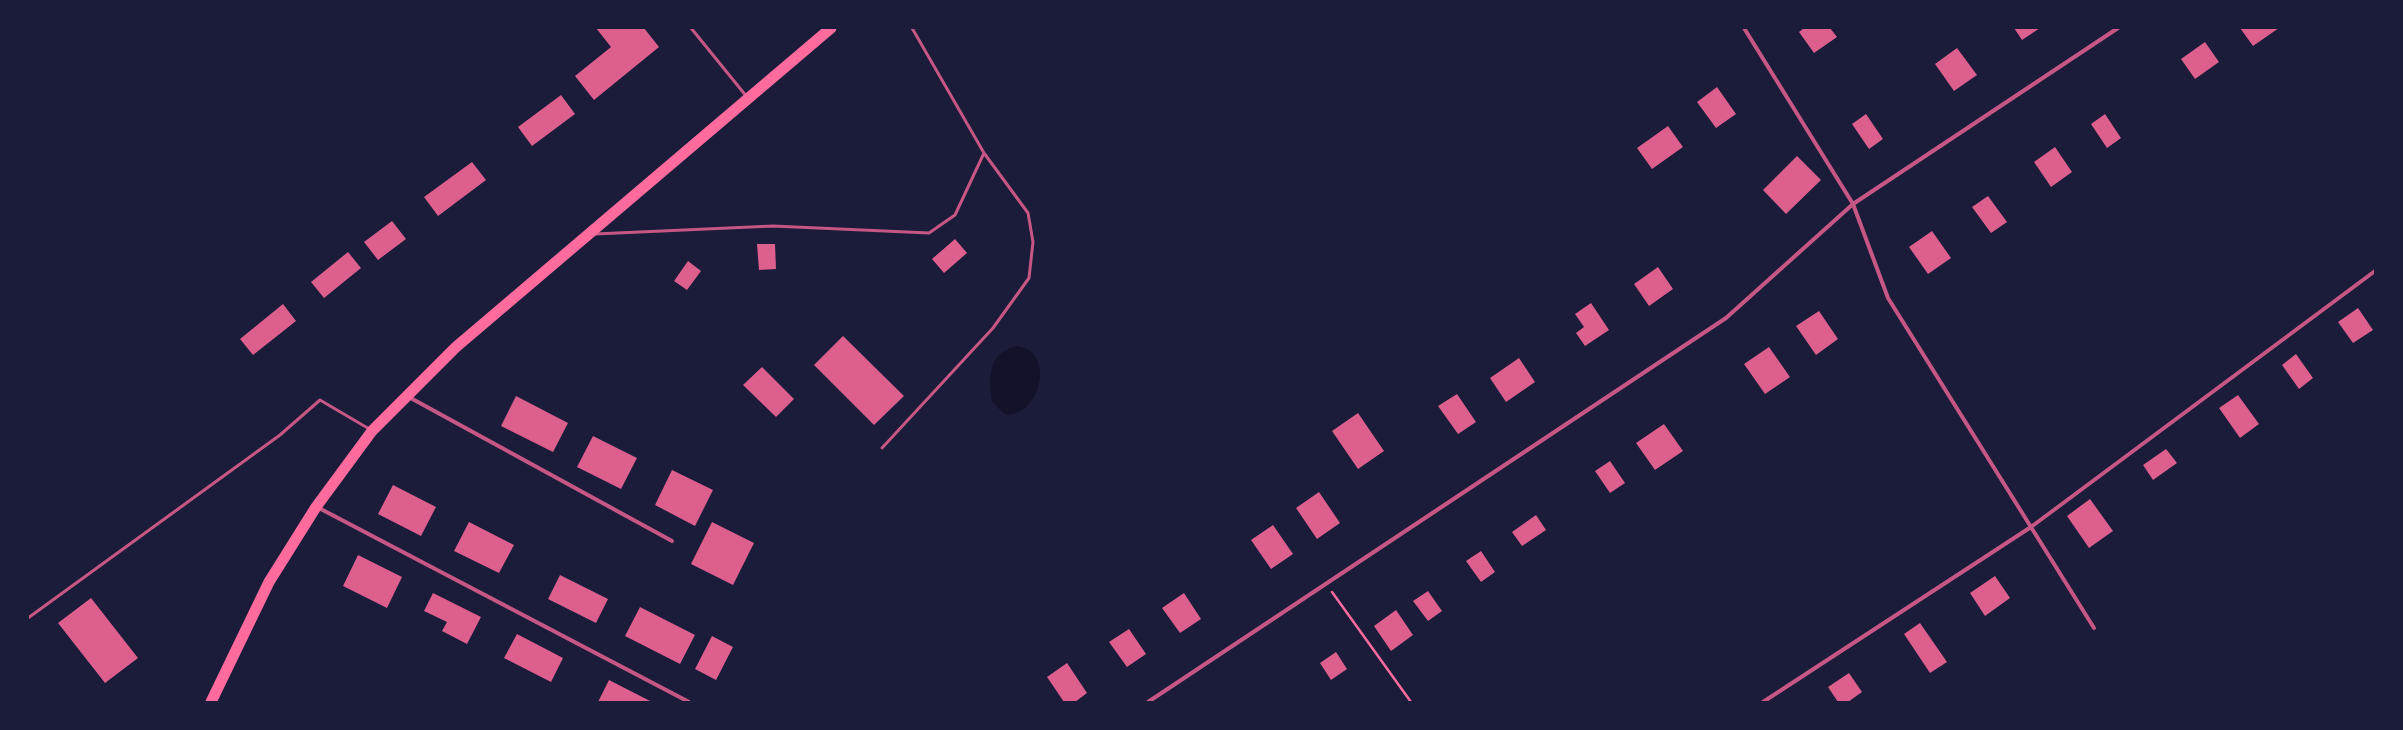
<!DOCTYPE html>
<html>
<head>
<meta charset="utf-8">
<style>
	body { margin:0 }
	#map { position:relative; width:2403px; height:730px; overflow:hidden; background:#1b1b3a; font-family:"Golos Text",sans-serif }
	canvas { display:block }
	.frame { position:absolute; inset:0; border:29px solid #1b1b3a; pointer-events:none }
</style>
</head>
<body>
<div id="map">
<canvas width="2403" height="730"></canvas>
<div class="frame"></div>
</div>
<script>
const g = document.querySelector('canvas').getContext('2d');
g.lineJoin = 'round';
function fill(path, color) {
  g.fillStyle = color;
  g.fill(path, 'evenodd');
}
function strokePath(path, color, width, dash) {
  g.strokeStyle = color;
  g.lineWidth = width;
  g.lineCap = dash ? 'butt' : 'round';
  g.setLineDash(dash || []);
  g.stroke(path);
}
fill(new Path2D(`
	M1017,346C1055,351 1042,414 1006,415L992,402C988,378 988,352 1017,346Z`), '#12122b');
fill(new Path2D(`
	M596,28H644L659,47L594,100L575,76L611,47Z
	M1804,28H1830L1837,37L1814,53L1799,32Z
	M2014,28H2040L2022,40Z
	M2240,28H2279L2253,46Z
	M2205,42L2219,62L2195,79L2181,59Z
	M1957,48L1977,75L1954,91L1935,64Z
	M1717,87L1736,114L1716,128L1697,102Z
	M561,95L575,114L532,146L518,127Z
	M1866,114L1883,139L1869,149L1852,124Z
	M2105,114L2121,138L2107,148L2091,124Z
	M1668,126L1683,147L1652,169L1637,148Z
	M2055,147L2072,172L2051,187L2034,162Z
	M1797,156L1821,180L1786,214L1763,190Z
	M472,162L486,180L438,216L424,197Z
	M1988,196L2007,222L1991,233L1972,207Z
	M392,221L406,239L378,260L364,242Z
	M1932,231L1951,258L1928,274L1909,247Z
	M955,239L967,253L944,273L932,259Z
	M757,244H775L776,269L759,270Z
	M348,252L361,268L324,298L311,282Z
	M688,261L701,271L687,290L674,281Z
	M1658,267L1673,289L1649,306L1634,284Z
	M1591,303L1609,330L1585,346L1576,333L1584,327L1575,314Z
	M283,304L296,321L253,355L240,339Z
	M2358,308L2373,330L2353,343L2338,322Z
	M1819,311L1838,339L1816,355L1796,326Z
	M843,336L904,396L874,425L814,365Z
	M1769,347L1790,377L1765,394L1744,364Z
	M2296,354L2313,378L2299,389L2282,365Z
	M1519,358L1535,382L1506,402L1490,378Z
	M762,367L794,399L776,417L743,385Z
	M1457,394L1476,422L1458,434L1438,406Z
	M2238,395L2259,424L2240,438L2219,408Z
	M516,396L568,423L553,452L501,426Z
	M1358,413L1384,451L1358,469L1332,431Z
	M1664,424L1683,451L1655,470L1636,443Z
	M593,436L637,458L621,489L577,467Z
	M2166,449L2177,463L2153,480L2143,465Z
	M1610,461L1625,483L1610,493L1595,471Z
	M672,470L713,490L695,526L655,505Z
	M393,485L436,507L421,536L378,514Z
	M1319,492L1340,523L1317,539L1296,508Z
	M2090,499L2113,531L2089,548L2067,516Z
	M1536,515L1546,530L1522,546L1512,532Z
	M469,522L514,545L499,573L454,551Z
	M712,522L754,543L733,585L691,564Z
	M1273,525L1293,554L1271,569L1251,540Z
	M1481,551L1495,572L1481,582L1466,561Z
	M358,555L402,577L387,608L343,586Z
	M560,575L608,599L596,623L548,599Z
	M1995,576L2010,598L1985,616L1970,593Z
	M1428,591L1442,611L1428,621L1413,601Z
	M433,593L481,617L467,644L442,631L447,622L424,611Z
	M1184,593L1201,619L1180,633L1162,608Z
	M91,598L138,658L105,683L58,623Z
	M640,607L695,635L680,664L625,636Z
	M1396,610L1413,635L1391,651L1374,626Z
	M1920,623L1947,662L1930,673L1904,634Z
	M1129,629L1146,654L1127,667L1109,642Z
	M517,634L563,658L551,682L504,658Z
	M712,636L733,647L716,680L695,669Z
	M1336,652L1347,669L1331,680L1320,663Z
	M1067,663L1087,693L1075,702H1064L1047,677Z
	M1849,673L1862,692L1848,702H1838L1828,687Z
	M609,680L652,702H598Z`), '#dd5f8e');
strokePath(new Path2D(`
	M1332,592L1411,702`), '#ff6b9d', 2.5);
strokePath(new Path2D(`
	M691,28L747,97
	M595,234L773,226L929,233L955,215L984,153L912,28
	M882,448L993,328L1029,278L1033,242L1028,213L984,153
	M28,618L280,435L320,400L371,430`), '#c65784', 3);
strokePath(new Path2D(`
	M1744,28L1853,204L1888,298L2094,628
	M407,396L672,541
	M317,507L689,702
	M1148,702L1726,318L1853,204L2118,28
	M1763,702L2031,527L2375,271`), '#c65784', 4);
strokePath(new Path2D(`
	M211,702L269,582L316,507L372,431L456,347L831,28`), '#ff6b9d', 11);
</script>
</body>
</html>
